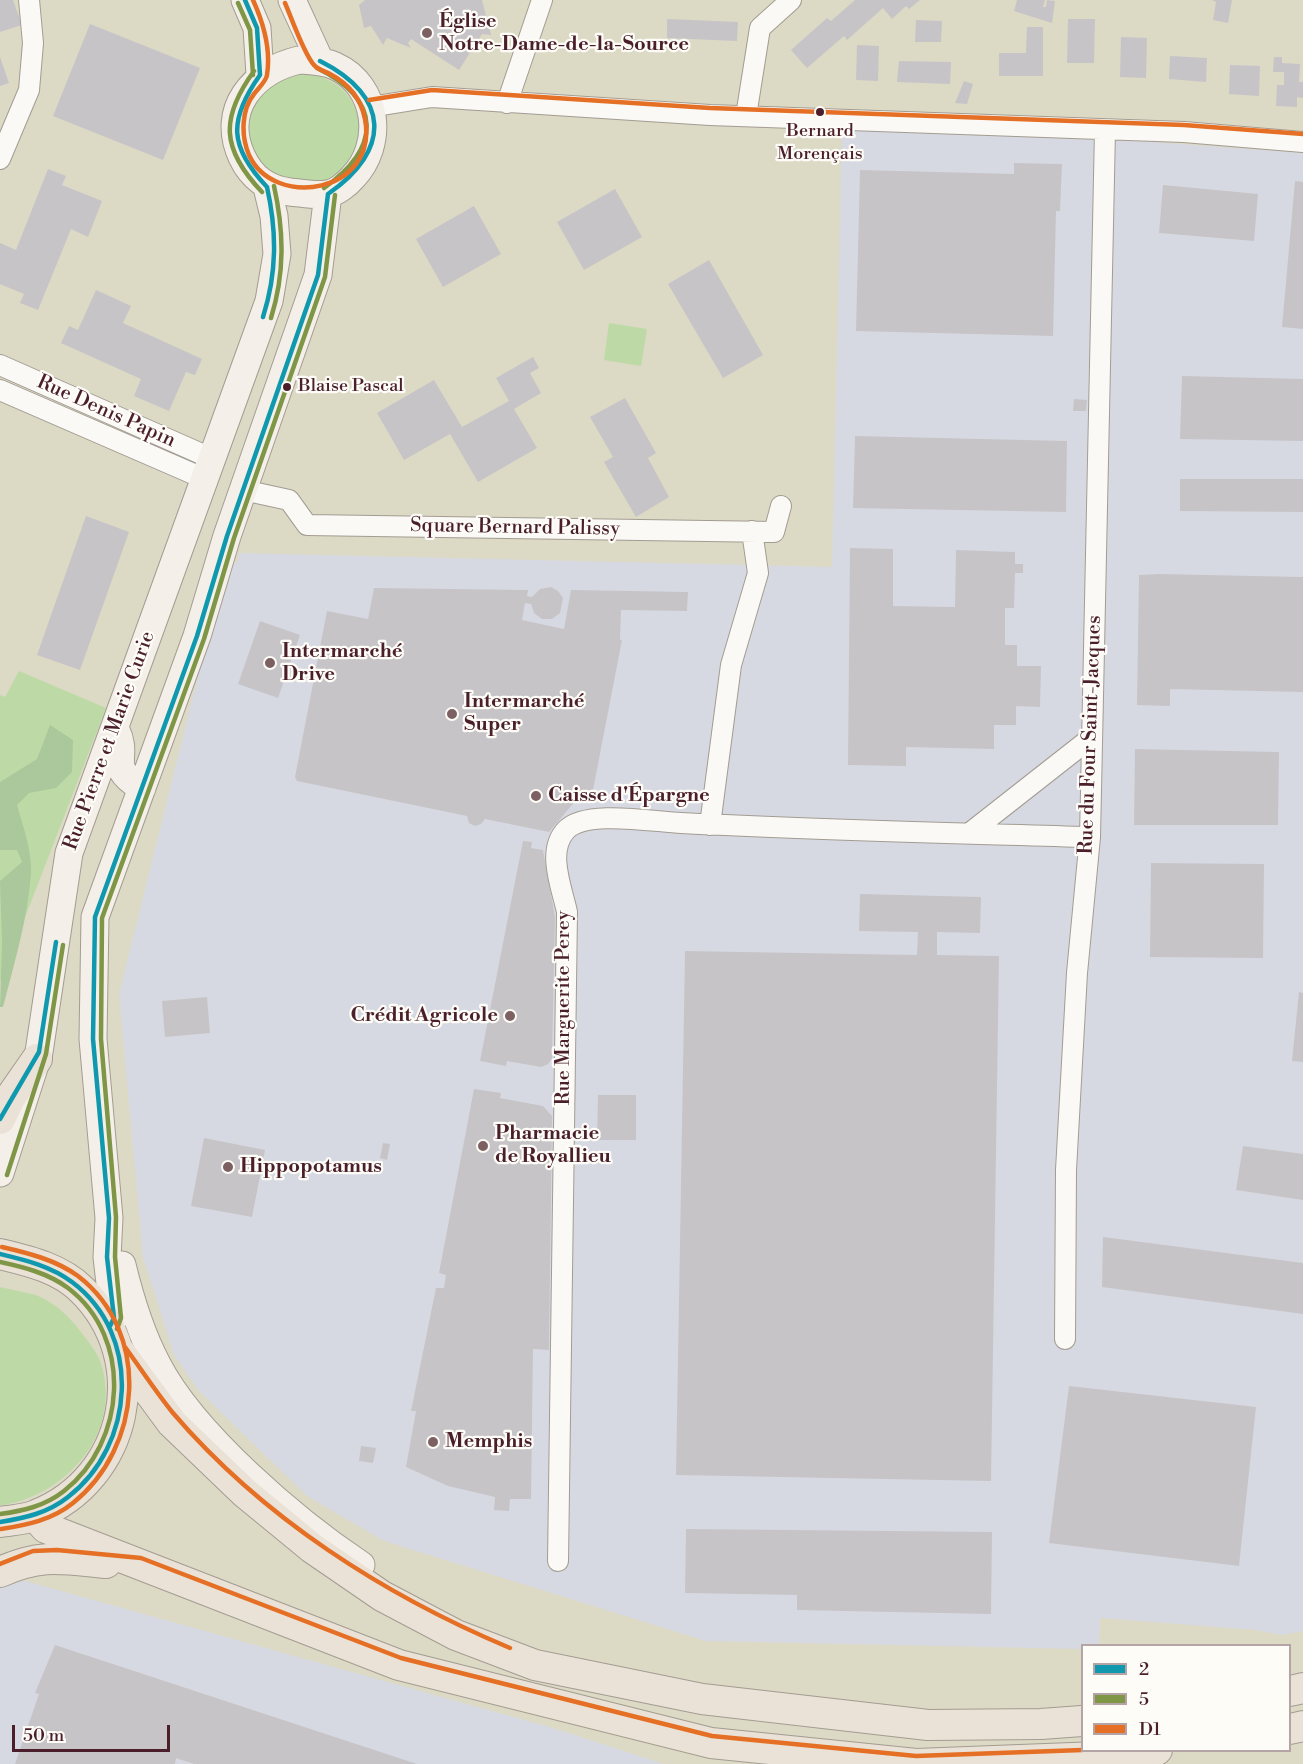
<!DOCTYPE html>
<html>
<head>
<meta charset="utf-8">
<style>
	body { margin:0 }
	#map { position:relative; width:1303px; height:1764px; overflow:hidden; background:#dcd9c5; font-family:"Libre Bodoni",serif }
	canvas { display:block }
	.legend { position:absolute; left:1081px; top:1644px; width:210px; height:108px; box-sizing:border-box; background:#fdfcf7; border:2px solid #b5a4a5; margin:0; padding:8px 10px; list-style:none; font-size:18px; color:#4a1f2b }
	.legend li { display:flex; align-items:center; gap:12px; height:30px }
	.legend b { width:30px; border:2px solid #b5a4a5 }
	.scale { position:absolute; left:12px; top:1725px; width:158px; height:27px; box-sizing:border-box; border:3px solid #4a1f2b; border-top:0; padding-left:8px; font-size:18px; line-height:21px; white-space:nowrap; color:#4a1f2b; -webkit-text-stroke:4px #fdfcf7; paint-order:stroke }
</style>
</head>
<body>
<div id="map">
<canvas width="1303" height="1764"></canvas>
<ul class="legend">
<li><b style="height:8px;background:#1099ae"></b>2</li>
<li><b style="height:8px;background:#7f9646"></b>5</li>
<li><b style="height:8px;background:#e46f25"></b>D1</li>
</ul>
<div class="scale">50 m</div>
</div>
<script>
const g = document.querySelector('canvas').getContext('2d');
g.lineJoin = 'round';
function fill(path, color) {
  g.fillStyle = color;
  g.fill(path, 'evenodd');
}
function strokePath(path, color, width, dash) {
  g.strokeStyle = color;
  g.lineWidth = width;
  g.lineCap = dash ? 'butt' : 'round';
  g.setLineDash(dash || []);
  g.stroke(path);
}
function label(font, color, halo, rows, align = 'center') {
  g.font = font + ' "Libre Bodoni",serif';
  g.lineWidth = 4.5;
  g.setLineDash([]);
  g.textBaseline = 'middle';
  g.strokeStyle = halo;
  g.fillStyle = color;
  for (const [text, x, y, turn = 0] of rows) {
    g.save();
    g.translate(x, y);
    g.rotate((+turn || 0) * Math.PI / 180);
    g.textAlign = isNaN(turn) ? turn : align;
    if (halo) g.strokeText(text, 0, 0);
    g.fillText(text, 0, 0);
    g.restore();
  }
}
fill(new Path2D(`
	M842,130L1152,142L1303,153V1631L1281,1635L1256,1630L1100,1618L1099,1645L1082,1646V1649L706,1641L384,1541L307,1496L199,1391L174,1355L143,1257L119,994L205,648L234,562H238L239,553L832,567Z
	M0,1574L553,1728L664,1764H0Z`), '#d7d9e2');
fill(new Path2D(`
	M293,73C382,72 377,184 309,184C288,184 285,184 268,171C264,169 260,166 257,163C252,157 245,132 246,124C247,118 251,112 253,107C255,102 257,94 261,91C268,83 284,78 293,73Z
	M609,323L647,329L641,366L604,360Z
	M19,671L106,708L0,982V695L5,697Z
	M0,1287C12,1290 24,1292 36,1295C54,1302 70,1317 81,1332C89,1343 99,1354 102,1367C121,1434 66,1495 3,1505H0Z`), '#bddaa6');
fill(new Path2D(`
	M50,725L73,740L72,772L56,788L29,793L17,805C23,826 32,851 31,873C28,918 14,964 3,1007H0L2,942L0,881L22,862L17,850H0V782L37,759Z`), '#aac89b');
fill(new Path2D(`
	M0,0H13L22,25L0,32Z
	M365,0H482L491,35L482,34L459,70L411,39L408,43L411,48L387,38L383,45L371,26L364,28L359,5Z
	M855,0H920L909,9L906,6L892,19L883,8L847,40L844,36L807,68L791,50L827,18L831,21Z
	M1017,0H1045L1043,7H1046L1047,0L1055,1L1052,23L1014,11Z
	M1212,0H1232L1228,23L1213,20L1216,2Z
	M667,19L738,22L737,41L667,38Z
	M1068,19H1095L1094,63H1067Z
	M916,20L942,21L941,42H915Z
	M90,24L200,68L163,160L53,116Z
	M1027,27H1043V76H999V53H1026Z
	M1121,37L1147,38L1146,78L1120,77Z
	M857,45L879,46L878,81L856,80Z
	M1170,56L1207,58L1206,82L1169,79Z
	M0,57L9,83L0,86Z
	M1274,57H1282V63L1300,64L1299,82H1303V98L1297,97V107L1276,106L1277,85H1284V72H1273Z
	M899,61L951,62L950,84L897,82Z
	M1230,65L1260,66L1259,96L1229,94Z
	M964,81L973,84L967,104L955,103Z
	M1014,163L1062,164L1060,211H1056L1053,336L856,331L860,170L1014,174Z
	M48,169L66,176L62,185L102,201L88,237L71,229L38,310L20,303L24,294L0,284V243L16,250Z
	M1295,181L1303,182V329L1282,327Z
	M1163,185L1258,194L1254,241L1159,233Z
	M615,189L642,237L584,270L557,222Z
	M474,206L501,254L443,287L416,239Z
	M709,260L763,355L723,378L668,284Z
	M96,290L131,306L123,323L202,359L195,375L186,372L169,411L134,396L141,379L61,343L69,326L78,330Z
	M533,357L539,368L530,373L541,393L514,409L537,448L478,482L450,434L404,460L377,413L434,380L462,427L509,401L496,378Z
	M1182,376L1303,379V441L1180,439Z
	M625,398L656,453L648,458L669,497L636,517L604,462L613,457L590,417Z
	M1074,399L1087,400L1086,411H1073Z
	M855,436L1067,441L1066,512L853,508Z
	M1180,479H1303V512L1180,511Z
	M86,516L129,532L80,670L37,655Z
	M850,548L893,549V606L955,607L956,550L1015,552V564H1023V573H1015L1014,608H1005V645H1017V666H1041L1040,707L1016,706V725H994V749L906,747V766L848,765Z
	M1159,574L1303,577V692L1170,689V706L1137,705L1139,575Z
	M551,587L558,591L563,598L560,613L552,619H542L534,613L531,604L525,603L522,620L564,629L571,590L688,592L687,611L621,610L620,640H622L592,795L577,792V799L549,832L485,819L481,824L475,826L469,823L467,816L297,781L295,777L327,611L368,619L374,588L528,590L527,596L532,597L540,589Z
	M260,621L300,635L278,698L238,684Z
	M1135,749L1279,752L1278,825H1134Z
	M523,841L532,842L531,848L543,850L555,917L552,1058L548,1064L541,1067L507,1061L506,1066L480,1061Z
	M1151,863L1264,864L1263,958L1150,957Z
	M860,894L981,897L980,933L937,932V955L999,956L991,1481L676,1475L685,951L917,955L918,932L859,931Z
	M1299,992L1303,993V1062L1292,1061Z
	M207,997L210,1033L165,1037L162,1001Z
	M474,1089L501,1093L500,1098L543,1106L552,1116L549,1350L533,1349L531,1499H510L509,1511L494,1510L495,1497L448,1486L406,1467L416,1411H411L436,1288H444L446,1275L439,1273Z
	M598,1095H636V1140H597Z
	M204,1138L265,1150L252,1217L191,1206Z
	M383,1143L390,1144L387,1160L380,1158Z
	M1243,1146L1303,1154V1200L1236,1190Z
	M1103,1237L1303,1263V1314L1102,1287Z
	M1069,1386L1256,1407L1239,1566L1049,1543Z
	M361,1446L376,1448L373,1463L359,1461Z
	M686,1529L992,1532L991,1614L797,1610V1595L685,1593Z
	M55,1645L417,1764H194L176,1758L175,1764H15L39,1694L35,1693Z`), '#c7c4c8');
const street = new Path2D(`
	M507,103L542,0
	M370,107L432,97L710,115L1184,132L1303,142
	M746,116L760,28L791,0
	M0,159L29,90L33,43L29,0
	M0,365L213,459
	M0,390L205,479
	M243,490L289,500L307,525L774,532L781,506
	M710,825L731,665L758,573L752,531
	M971,832L1092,737
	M1065,1339L1066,1170L1077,973L1090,837L1105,130
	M558,1561L567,912C562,888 546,851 566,830C586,809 654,822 681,823C817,830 954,833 1090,837`);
const secondary = new Path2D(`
	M245,0L257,28L260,75
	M292,0L320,61
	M299,60C312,61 323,61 335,66C379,86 384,145 353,177C347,184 336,193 327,194C316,196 302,193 290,192C267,189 252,178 242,157C220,109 253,71 299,60Z
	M116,730C130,759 105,766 142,788
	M0,1173L39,1052L69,853L269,301L277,254L274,216L267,187
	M122,1265C130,1298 141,1334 157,1364C193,1434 295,1521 361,1565
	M110,1326L114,1318L107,1257L109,1218L93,1039L95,917L197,636L227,536L318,275L328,194`);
const primary = new Path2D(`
	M0,1119L10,1098L37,1059
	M0,1254C29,1261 60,1268 82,1290C153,1360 128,1479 36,1515C25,1520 11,1520 0,1522
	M119,1351L172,1423L245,1493L312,1548L382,1596L456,1635L535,1665L702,1699L928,1725L1041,1724L1082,1721
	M35,1516L46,1528L399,1665L711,1743L916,1764L1124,1756L1157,1750
	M0,1572C42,1553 63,1559 106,1563
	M1290,1691L1303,1688
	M1290,1729L1303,1726`);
strokePath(street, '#a39c92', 22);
strokePath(secondary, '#a39c92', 29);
strokePath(primary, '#a39c92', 32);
strokePath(street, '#faf9f6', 20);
strokePath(secondary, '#f4f0e9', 27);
strokePath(primary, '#eae2d6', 30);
strokePath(new Path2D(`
	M245,0L257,28L260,75
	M320,61C390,96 392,150 328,194
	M260,75C228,120 229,147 267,187
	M263,317C277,273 277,232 267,187
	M0,1119L39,1052L56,942
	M0,1254C25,1260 51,1266 72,1282C143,1335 135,1446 68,1497C48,1513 25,1518 0,1522
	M110,1326L114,1318L107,1257L109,1218L93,1039L95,917L197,636L227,536L318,275L328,194`), '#1099ae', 4.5);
strokePath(new Path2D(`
	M238,3L250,30L253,75
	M317,68C382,100 382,147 324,188
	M254,71C220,118 221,149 262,192
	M271,318C285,273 284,231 274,186
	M7,1175L46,1054L63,945
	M0,1262C23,1267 48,1273 68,1288C134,1338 126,1443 64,1491C45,1506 23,1511 0,1514
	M117,1329L121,1318L115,1257L116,1217L101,1039L102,918L204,639L234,538L325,277L335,195`), '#7f9646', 4.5);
strokePath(new Path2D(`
	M253,0C263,22 271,50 267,75C266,82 258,88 254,94C241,110 241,136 249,155C274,210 379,193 365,119C361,99 349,84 330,74C325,71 318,70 314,65C304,54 292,19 285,3
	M369,100L432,90L710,108L1184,125L1303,134
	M125,1347C141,1369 156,1392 173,1413C263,1518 384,1595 510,1648
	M1,1529C27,1525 52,1520 73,1503C142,1448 152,1333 78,1276C56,1260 28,1253 2,1247
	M0,1564L33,1551L57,1550L141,1558L401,1658L712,1736L916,1756L1082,1750`), '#e46f25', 4.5);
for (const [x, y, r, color] of [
	[427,33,6,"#7d6061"],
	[820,112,5,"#4a1f2b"],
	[287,387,5,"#4a1f2b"],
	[270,663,6,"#7d6061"],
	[452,714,6,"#7d6061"],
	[536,796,6,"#7d6061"],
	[510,1016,6,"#7d6061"],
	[483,1146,6,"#7d6061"],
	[228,1167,6,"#7d6061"],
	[433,1442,6,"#7d6061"]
]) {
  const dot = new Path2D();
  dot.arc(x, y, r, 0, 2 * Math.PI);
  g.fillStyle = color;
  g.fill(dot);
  strokePath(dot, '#fdfcf7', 2);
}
label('18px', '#4a1f2b', '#fdfcf7', [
	["Bernard",820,132],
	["Morençais",820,155],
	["Blaise Pascal",298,387,"left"]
]);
label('bold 20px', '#4a1f2b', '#fdfcf7', [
	["Église",439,22],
	["Notre-Dame-de-la-Source",439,45],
	["Intermarché",282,652],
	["Drive",282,675],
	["Intermarché",464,702],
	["Super",464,725],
	["Caisse d'Épargne",548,796],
	["Crédit Agricole",498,1016,"right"],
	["Pharmacie",495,1134],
	["de Royallieu",495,1157],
	["Hippopotamus",240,1167],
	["Memphis",445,1442]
], 'left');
label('20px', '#4a1f2b', '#fdfcf7', [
	["Rue Denis Papin",106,412,24],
	["Square Bernard Palissy",515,528,1],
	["Rue du Four Saint-Jacques",1091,735,-88],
	["Rue Pierre et Marie Curie",110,741,-70],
	["Rue Marguerite Perey",564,1008,-90]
]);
</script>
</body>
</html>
